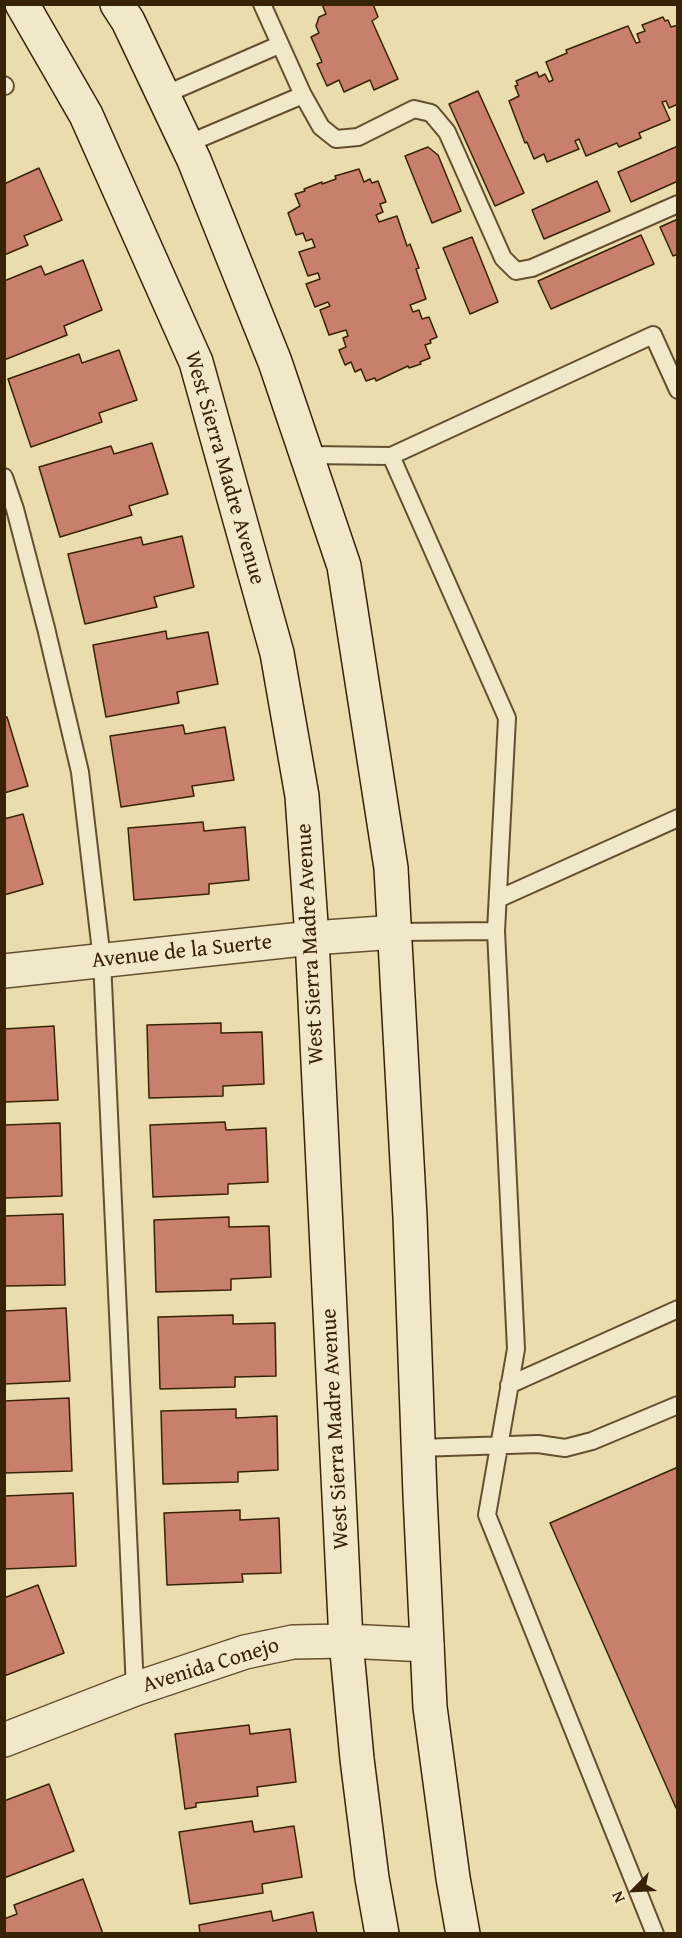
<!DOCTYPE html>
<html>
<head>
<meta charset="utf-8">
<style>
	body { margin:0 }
	#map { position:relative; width:682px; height:1938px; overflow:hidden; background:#eadcad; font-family:"Gentium Book Plus",serif }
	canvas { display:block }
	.frame { position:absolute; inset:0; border:6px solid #382205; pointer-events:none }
	.north { position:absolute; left:604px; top:1860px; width:60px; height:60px; -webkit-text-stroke:4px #f1e8ca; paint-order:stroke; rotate:246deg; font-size:16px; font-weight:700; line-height:24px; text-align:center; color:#382205 }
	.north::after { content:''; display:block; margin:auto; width:21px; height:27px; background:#382205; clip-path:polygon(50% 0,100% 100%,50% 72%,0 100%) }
</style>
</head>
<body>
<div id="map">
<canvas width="682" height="1938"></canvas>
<div class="frame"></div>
<div class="north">N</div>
</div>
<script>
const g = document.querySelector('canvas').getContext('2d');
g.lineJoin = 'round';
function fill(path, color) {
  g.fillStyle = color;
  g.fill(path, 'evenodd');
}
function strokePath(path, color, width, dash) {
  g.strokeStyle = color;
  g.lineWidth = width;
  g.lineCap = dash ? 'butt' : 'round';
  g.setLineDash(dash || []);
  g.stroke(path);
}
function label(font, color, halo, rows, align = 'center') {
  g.font = font + ' "Gentium Book Plus",serif';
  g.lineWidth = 4.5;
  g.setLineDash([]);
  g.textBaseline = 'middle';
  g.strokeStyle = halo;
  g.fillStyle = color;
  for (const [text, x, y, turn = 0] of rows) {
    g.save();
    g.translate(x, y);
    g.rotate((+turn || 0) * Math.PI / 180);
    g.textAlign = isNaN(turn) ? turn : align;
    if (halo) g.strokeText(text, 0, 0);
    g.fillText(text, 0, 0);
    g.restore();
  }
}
const building = new Path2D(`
	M322,4H373L378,17L372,21L398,79L374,90L370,80L344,92L339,80L327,86L317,64L322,62L311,37L319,33L316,26L319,17L326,14Z
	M663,17L665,21L668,20L671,27L678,25V104L669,108L666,101L662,102L670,120L639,133L641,138L619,147L617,143L586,156L579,139L575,141L579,149L547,162L544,154L534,159L527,142L525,143L509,101L519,96L515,86L518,85L516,81L537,72L539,77L545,74L549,82L553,80L546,62L567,53L566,50L628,26L636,43L640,42L637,34L645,31L642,25Z
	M478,91L524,193L495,206L449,104Z
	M678,146V181L631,202L618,172Z
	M428,147L438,155L461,211L432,223L405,156Z
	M39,168L62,220L24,236L28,245L4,255V184Z
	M359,169L364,182L370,179L372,183L378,181L386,202L380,204L383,212L376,215L379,222L397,216L407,246L410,244L419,268L416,269L426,299L410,305L413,312L419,310L422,319L429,317L437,337L430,340L431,343L425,345L430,358L420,362L421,364L409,368L408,366L376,381L375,378L366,381L361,369L355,372L351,362L345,365L339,350L346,347L343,338L348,336L346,330L329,335L320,310L330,306L328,302L315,307L306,284L320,279L318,273L308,276L299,252L315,247L312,239L306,241L303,233L296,235L288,213L300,206L295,194L305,191L304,189L322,182V184L336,179L335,176Z
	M597,181L610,211L544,239L532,210Z
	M678,219V254L673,256L660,227Z
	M641,235L654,264L551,309L538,281Z
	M472,237L498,302L470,314L443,248Z
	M83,260L102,310L64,326L67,335L4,360V281L41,266L45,275Z
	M119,350L137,400L99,413L102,422L31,447L8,379L79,354L82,363Z
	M152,443L168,494L129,506L132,515L60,537L39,467L111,446L114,454Z
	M182,536L194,587L154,597L157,607L85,624L68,554L141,537L143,545Z
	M166,631L167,639L208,632L218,684L177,692L179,703L106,717L93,645Z
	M7,717L28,786L4,793V718Z
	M183,725L185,734L225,727L234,780L192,786L194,796L121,807L110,736Z
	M23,814L43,884L4,895V819Z
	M203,822L204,831L245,827L249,880L209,884V894L134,900L128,828Z
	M221,1023V1033L262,1032L264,1084L223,1086V1096L149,1098L147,1025Z
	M54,1026L58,1100L4,1102V1029Z
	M225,1122L226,1130L266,1128L268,1182L228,1184V1194L153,1197L150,1125Z
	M60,1123L62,1196L4,1198V1125Z
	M63,1214L65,1285L4,1286V1216Z
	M229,1217V1227L269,1226L271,1277L231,1279V1290L156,1292L154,1220Z
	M66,1308L70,1381L4,1384V1311Z
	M233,1315V1324L275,1323L276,1376L235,1377V1387L160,1389L158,1317Z
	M69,1398L72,1471L4,1473V1401Z
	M236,1409V1418L277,1416L278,1470L238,1472V1482L163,1484L161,1411Z
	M678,1467V1807L676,1808L550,1523Z
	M73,1493L76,1566L4,1569V1496Z
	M240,1510V1520L279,1518L281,1573L242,1574L243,1582L167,1585L164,1513Z
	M38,1585L64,1653L4,1676V1598Z
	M249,1725L250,1734L290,1729L296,1782L257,1787L258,1796L196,1803V1807L185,1809L175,1734Z
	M49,1784L74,1851L4,1878V1801Z
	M252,1821L254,1832L294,1826L302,1877L262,1884L263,1893L190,1904L179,1832Z
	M83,1879L103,1934H4V1919L17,1914L14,1905Z
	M271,1911L273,1921L313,1912L317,1934H200L199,1925Z`);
fill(building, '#c87f6c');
strokePath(building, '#382205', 1.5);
const lane = new Path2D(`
	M262,4L303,95L321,127L336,139L358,137L414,109L431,113L447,132L503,258L516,271L532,268L678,204
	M4,85L5,86
	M164,95L279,45
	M187,144L303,95
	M307,455L391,456L653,335L678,390
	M391,456L507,718L496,931
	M4,477L15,509L46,628L80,772L102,960L135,1689
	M498,899L678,818
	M396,932L496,931L516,1349L487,1515L655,1934
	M509,1385L678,1309
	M418,1448L538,1444L565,1448L592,1441L678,1405`);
const street = new Path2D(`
	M4,971L312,938L396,932
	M4,1740L135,1689L245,1652L293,1642L346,1641L427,1645`);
const secondary = new Path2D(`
	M22,4L86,115L196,362L277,653L302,796L312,938L346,1641L357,1759L372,1878L382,1934
	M117,4L128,21L194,160L275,362L344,566L391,868L410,1217L420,1495L430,1707L453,1878L463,1934`);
strokePath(lane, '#64502f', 20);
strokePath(street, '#64502f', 36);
strokePath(secondary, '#382205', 36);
strokePath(lane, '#f1e8ca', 16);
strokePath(street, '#f1e8ca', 33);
strokePath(secondary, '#f1e8ca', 33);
label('22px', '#382205', '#f1e8ca', [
	["West Sierra Madre Avenue",224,468,74],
	["West Sierra Madre Avenue",311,944,-93],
	["Avenue de la Suerte",182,952,-6],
	["West Sierra Madre Avenue",336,1429,-93],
	["Avenida Conejo",211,1666,-17]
]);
</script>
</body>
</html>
